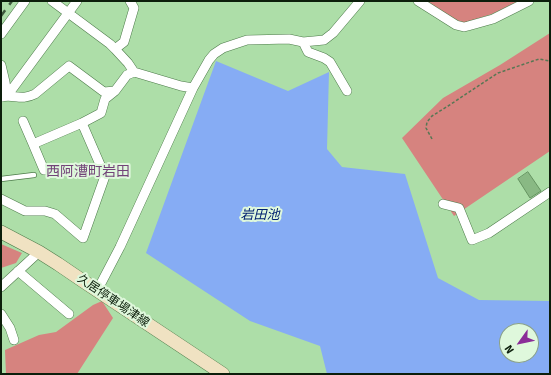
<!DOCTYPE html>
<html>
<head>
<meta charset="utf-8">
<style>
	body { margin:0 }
	#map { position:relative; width:551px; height:375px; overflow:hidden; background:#addea8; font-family:Signika,sans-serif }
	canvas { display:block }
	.frame { position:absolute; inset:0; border:2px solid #0c1e0b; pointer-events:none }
	.north { position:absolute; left:499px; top:323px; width:40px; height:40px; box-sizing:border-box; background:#dff8dc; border:1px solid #8ba188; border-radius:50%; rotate:237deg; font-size:11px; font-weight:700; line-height:16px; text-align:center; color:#0c1e0b }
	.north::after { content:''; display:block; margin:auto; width:14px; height:18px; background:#8b2d98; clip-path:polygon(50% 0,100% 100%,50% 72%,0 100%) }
</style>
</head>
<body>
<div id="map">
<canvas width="551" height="375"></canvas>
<div class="frame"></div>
<div class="north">N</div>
</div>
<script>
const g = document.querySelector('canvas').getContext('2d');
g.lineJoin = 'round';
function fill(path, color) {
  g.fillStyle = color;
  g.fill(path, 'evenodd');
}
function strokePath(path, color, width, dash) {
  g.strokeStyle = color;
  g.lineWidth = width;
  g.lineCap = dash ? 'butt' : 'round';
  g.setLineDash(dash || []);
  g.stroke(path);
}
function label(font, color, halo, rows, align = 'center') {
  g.font = font + ' Signika,"Noto Sans JP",sans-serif';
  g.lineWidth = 4;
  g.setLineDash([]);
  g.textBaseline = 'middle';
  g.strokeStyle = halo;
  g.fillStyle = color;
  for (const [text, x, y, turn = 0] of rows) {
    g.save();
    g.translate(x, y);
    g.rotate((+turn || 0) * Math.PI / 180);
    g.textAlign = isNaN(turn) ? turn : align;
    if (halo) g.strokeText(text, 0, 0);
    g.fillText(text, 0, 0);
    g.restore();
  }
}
fill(new Path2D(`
	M426,1H519L492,14L467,22H462L453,19Z
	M550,33V151L454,216L402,138L443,98L500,65Z
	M1,244L22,253L16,263L1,268Z
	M102,301L113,318L77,374H6L5,350L39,335L56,332L93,305Z`), '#d6837f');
fill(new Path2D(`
	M216,61L288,91L329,72L327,149L342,167L405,174L438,278L479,300L550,301V374H327L320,346L250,321L146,253ZM507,331H531V355H507Z`), '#86acf4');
const building = new Path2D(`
	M528,172L541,191L530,198L518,179Z`);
fill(building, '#89b984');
strokePath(building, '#659361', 1);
const service = new Path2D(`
	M1,179L34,175`);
const minor = new Path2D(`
	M52,1L110,44L115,49
	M130,1L134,8L124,42L115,49L128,63L134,72
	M418,1L456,25L464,27L468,26L493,19L529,1
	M1,34L25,1
	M303,42L308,52L324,58L330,62L347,91
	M1,65L5,82L7,96
	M7,96L77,1
	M1,97C14,94 21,101 35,94L69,66L104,92L115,91L127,75L134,72L181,86L193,88
	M23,121L33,144L82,123L101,113L105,99L115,91
	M33,144L44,170
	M1,199L25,211H45L55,214L83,238L105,176L82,123
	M443,204L459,208L472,240L489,233L550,192
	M18,271L69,314
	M1,287L39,252
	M97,291L120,247L193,88L209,60L214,54L223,48L247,40L289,39L303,42L324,40L333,33L360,1
	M1,314L10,328L14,340`);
const secondary = new Path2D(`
	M1,232L39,252L58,264L83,281L223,374`);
strokePath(service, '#4d7b4a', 6);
strokePath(minor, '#4d7b4a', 10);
strokePath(secondary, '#4d7b4a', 14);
strokePath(new Path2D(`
	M432,139L426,128L427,122L432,116L448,106L498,73L539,59L550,61`), '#577754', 1.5, [3, 2]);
strokePath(service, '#fff', 4.5);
strokePath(minor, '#fff', 9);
strokePath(secondary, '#f0e2c2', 13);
strokePath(new Path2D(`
	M1,16L12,1`), '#3e593c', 2.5, [7, 7]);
label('12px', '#0c1e0b', '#dff8dc', [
	["久居停車場津線",113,301,34]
]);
label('italic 13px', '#002070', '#dff8dc', [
	["岩田池",260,216]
]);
label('14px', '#724378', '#dff8dc', [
	["西阿漕町岩田",88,172]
]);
</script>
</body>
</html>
